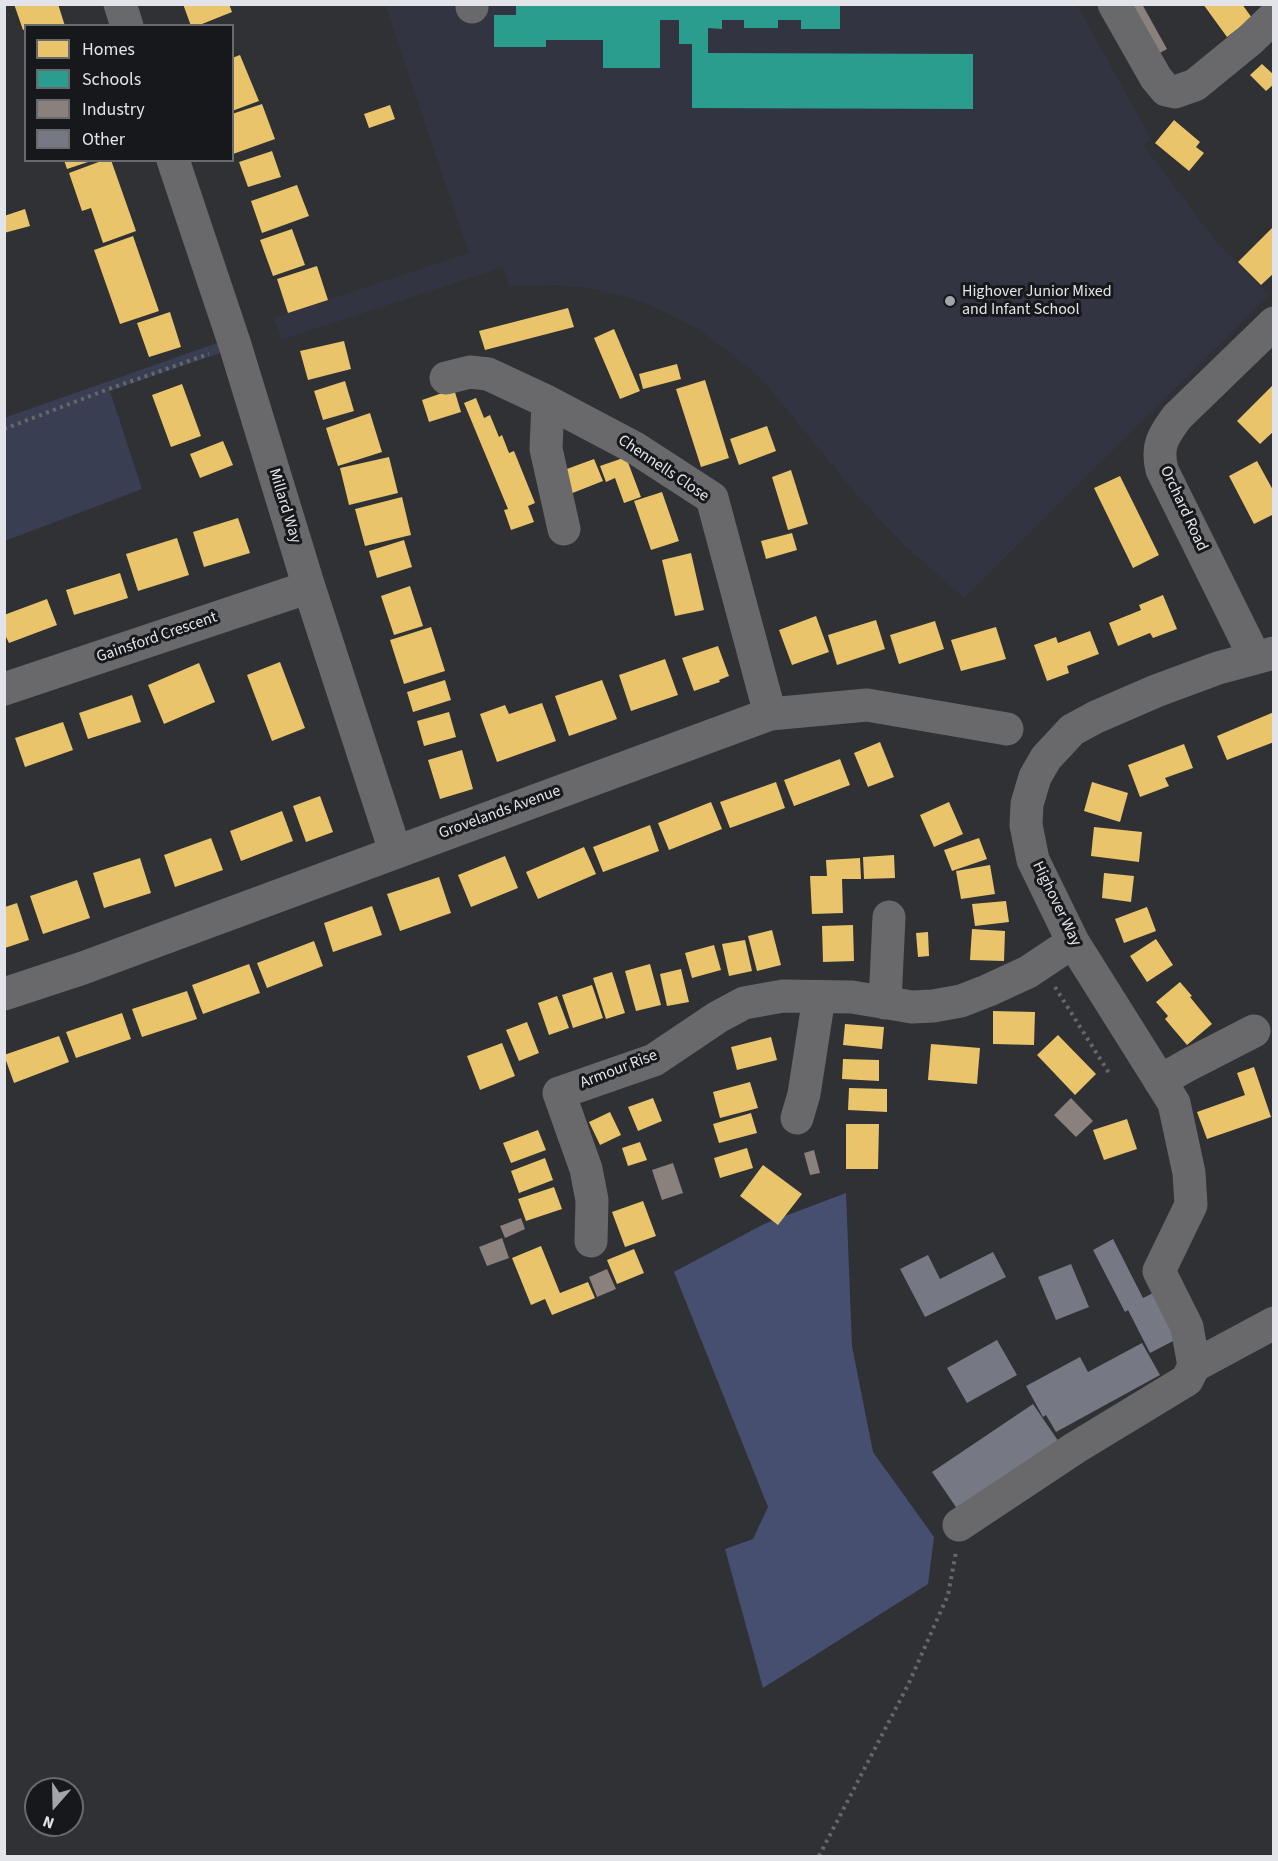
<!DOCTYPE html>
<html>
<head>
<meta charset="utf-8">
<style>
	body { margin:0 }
	#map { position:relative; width:1278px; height:1861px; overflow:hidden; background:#303135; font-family:"Source Sans 3",sans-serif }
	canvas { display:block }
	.frame { position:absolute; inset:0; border:6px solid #e3e4e9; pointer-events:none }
	.legend { position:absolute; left:24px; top:24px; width:210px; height:138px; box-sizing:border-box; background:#17181b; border:2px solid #696a6d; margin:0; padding:8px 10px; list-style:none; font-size:18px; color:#e3e4e9 }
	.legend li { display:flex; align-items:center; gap:12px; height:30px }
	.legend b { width:30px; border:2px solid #696a6d }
	.north { position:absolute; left:24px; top:1777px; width:60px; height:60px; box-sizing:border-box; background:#17181b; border:2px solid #696a6d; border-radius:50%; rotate:200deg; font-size:16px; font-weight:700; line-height:24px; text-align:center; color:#e3e4e9 }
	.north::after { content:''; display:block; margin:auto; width:21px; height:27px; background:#a4a5aa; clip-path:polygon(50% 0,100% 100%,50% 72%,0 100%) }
</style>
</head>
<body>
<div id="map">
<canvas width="1278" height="1861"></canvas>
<div class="frame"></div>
<ul class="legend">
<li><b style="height:16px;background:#e9c46a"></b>Homes</li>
<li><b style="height:16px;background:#2a9d8f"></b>Schools</li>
<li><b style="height:16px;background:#8a817c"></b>Industry</li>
<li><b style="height:16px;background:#767883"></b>Other</li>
</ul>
<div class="north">N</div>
</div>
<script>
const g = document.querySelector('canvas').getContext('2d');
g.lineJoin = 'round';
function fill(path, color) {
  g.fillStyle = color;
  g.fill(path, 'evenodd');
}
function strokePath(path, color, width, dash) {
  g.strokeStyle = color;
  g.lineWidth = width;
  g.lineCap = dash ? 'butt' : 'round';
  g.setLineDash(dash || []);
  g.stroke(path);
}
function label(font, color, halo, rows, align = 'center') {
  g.font = font + ' "Source Sans 3",sans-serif';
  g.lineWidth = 6;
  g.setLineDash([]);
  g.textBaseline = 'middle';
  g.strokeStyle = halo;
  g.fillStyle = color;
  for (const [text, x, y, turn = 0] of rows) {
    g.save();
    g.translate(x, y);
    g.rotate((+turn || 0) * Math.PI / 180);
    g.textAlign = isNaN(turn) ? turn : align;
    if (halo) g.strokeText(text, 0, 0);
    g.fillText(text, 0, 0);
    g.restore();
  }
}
fill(new Path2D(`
	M385,4L1077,5L1151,139L1143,145L1216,242L1269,295L964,598L901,542L857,495L765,383L751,369L697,328L651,305L623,296L589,288L557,285L509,286L503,267L281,340L274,318L469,253Z`), '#323541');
fill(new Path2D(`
	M220,342L223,352L110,391L142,489L5,541L4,418Z`), '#393e52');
fill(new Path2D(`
	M846,1193L852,1346L873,1452L934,1537L928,1584L763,1688L725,1549L753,1539L768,1507L674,1272L764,1224Z`), '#474f70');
fill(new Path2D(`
	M14,4H58L65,26H26V29L23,30Z
	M183,4H229L232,12L197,26H191Z
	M1203,4H1242L1252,18L1227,37Z
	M240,55L259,101L232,111V58Z
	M1262,64L1274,75V84L1266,91L1250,75Z
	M262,104L275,139L233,154L232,114Z
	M390,105L395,119L369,128L364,114Z
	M1174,120L1200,142L1196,147L1204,153L1189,171L1155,143Z
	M272,151L281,177L248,187L239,162Z
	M64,160H91V161L67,169Z
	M104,160H111L136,231L103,243L91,208L82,211L69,173Z
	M297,185L309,216L262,233L251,201Z
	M25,209L30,226L4,233V216Z
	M1274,226V273L1261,285L1238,262Z
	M292,229L305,265L273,276L260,240Z
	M133,236L159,311L120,324L94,250Z
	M317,266L328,300L288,313L277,279Z
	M568,308L574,327L485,350L479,331Z
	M170,312L181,347L149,357L137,323Z
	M614,329L640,391L620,399L594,338Z
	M344,341L351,369L308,380L300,351Z
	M677,364L681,379L643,389L639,374Z
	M705,380L729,458L701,467L676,389Z
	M345,381L354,411L323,420L314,391Z
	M182,384L201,436L171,447L152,395Z
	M1274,384V431L1260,444L1237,421Z
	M454,389L461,412L429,422L422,400Z
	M476,398L484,418L490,415L499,437L502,435L509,453L514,451L535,503L528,506L534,522L511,530L504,510L508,509L464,403Z
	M370,413L382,452L338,466L326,428Z
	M767,426L776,451L739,465L730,439Z
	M223,441L233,465L200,478L190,454Z
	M389,457L398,493L349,505L340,468Z
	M626,457L641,497L624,503L615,478L606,482L600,466Z
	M594,459L603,481L565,496L556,473Z
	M1257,461L1274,492V514L1254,524L1229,476Z
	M791,470L808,524L788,530L772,477Z
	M1120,476L1159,555L1133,568L1094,488Z
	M662,492L679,541L651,550L634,501Z
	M402,497L411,535L365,546L355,509Z
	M238,518L250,553L204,567L193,532Z
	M792,533L797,550L766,559L761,541Z
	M177,538L189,575L138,591L126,554Z
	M404,540L412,567L377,578L369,551Z
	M691,553L704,610L675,616L662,560Z
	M120,573L128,598L74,615L66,590Z
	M410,586L423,626L394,635L381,596Z
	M1163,595L1177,629L1153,638L1150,633L1118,646L1109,623L1141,610L1139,605Z
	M47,599L57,625L9,643L4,633V615Z
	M816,616L829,652L792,665L779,630Z
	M876,620L885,649L837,665L828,635Z
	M935,621L944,649L899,664L890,635Z
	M431,627L445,671L404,684L390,640Z
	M996,627L1006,659L961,671L951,640Z
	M1090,631L1099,654L1067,666L1069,673L1047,681L1034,645L1056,637L1058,643Z
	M718,646L729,676L719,680L720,682L694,691L682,658Z
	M665,659L678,695L631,711L619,675Z
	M280,662L305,728L272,741L247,675Z
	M199,663L215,702L164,724L148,685Z
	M445,680L451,700L413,712L407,692Z
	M602,680L617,719L569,736L555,696Z
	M132,695L141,722L88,739L79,713Z
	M542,703L556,741L497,762L480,714L505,705L509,714Z
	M449,712L456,737L424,746L417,721Z
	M1274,712V742L1227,760L1217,736Z
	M63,722L73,750L25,767L15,738Z
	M880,742L894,777L868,787L854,753Z
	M1184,744L1193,768L1165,778L1169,786L1140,797L1128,765Z
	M462,750L473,789L440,799L428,760Z
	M840,759L850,785L794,806L784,780Z
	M776,782L785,808L730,828L720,802Z
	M1092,782L1128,793L1120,822L1084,811Z
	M320,796L333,832L306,842L293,806Z
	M711,802L722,829L669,850L658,823Z
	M949,802L963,834L934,847L920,815Z
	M282,811L293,841L241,861L230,831Z
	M650,825L659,851L603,872L593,847Z
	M1094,827L1142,832L1139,862L1091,856Z
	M211,838L223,870L175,887L164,855Z
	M979,838L987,859L952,871L944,850Z
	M584,847L596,874L538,899L526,872Z
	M894,855L895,878L864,879L863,857Z
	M505,856L518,888L471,907L458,875Z
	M140,858L151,893L104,908L93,873Z
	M860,858L861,879H842L843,913L812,914L810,876H827L826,860Z
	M990,865L995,894L961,899L956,871Z
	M1104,873L1134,876L1131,902L1102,898Z
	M439,877L451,913L400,931L387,894Z
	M77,880L90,918L43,934L30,896Z
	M1006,901L1009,922L975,926L972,904Z
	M17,903L29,940L5,948V907Z
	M372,906L382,935L333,952L324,923Z
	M1147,907L1156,931L1124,943L1115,919Z
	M853,925L854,961L823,962L822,926Z
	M972,929L1005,931L1004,961L970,960Z
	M772,930L781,965L757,971L748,936Z
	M928,932L929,956L918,957L916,933Z
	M1156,939L1173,965L1147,982L1130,956Z
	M745,940L752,971L729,976L722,944Z
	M314,941L323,966L267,988L257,963Z
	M714,945L721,970L692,978L685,953Z
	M249,964L260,993L203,1014L192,985Z
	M650,964L661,1005L636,1011L625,971Z
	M681,969L689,1002L667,1006L660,974Z
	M612,972L625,1013L606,1019L593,978Z
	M1180,982L1192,996L1190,997L1212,1024L1187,1045L1165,1019L1168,1016L1156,1002Z
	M592,985L603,1018L573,1028L562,995Z
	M187,991L197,1019L142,1037L132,1009Z
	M557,996L569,1028L549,1035L538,1003Z
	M993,1011L1035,1012L1034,1045L993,1044Z
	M122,1013L131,1039L76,1058L66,1032Z
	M527,1022L539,1053L519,1061L506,1030Z
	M845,1024L884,1027L882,1049L843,1045Z
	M1058,1035L1096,1074L1075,1095L1037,1055Z
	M59,1036L69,1062L14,1083L4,1055Z
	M771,1037L777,1060L737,1070L731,1047Z
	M502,1043L515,1076L480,1090L467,1056Z
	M931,1044L980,1048L977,1084L928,1080Z
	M843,1059L879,1060V1081L842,1079Z
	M1254,1067L1271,1117L1207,1139L1197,1112L1245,1095L1237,1073Z
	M750,1082L758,1108L720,1118L713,1092Z
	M849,1088L887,1089V1112L848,1110Z
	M653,1098L662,1121L638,1131L628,1107Z
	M610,1112L621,1135L600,1145L589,1122Z
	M751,1113L757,1133L719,1143L713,1124Z
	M1127,1119L1137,1149L1104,1160L1093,1130Z
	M846,1124H879L878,1169H846Z
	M538,1130L546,1150L511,1163L503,1143Z
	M640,1142L647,1160L628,1166L622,1148Z
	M747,1148L753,1168L720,1178L714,1158Z
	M545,1158L553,1180L519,1193L511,1171Z
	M763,1165L802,1194L778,1225L740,1196Z
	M554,1187L562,1209L526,1221L518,1199Z
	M643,1201L656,1236L625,1247L612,1212Z
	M541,1246L560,1293L588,1282L595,1298L552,1315L545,1299L531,1305L512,1258Z
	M634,1249L644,1273L617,1284L607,1260Z`), '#e9c46a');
fill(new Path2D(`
	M516,4H840V29H801V20H778V28H744V20H722V29L708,28V53L973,54V109L692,108V44H679V20H660V68H603V40H546V47H494V15H516Z`), '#2a9d8f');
fill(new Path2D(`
	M1119,4H1142L1167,49L1149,59Z
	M1071,1098L1093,1121L1076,1137L1054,1115Z
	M814,1150L820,1173L810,1175L804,1153Z
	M673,1163L683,1193L662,1200L652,1170Z
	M521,1218L525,1229L505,1238L500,1226Z
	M502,1238L509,1258L487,1266L479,1247Z
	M607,1269L616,1289L597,1297L589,1277Z`), '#8a817c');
fill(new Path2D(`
	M1113,1239L1143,1298L1153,1293L1177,1339L1150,1353L1128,1310L1125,1312L1093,1250Z
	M993,1252L1006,1277L925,1317L900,1269L928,1255L940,1279Z
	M1071,1264L1089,1307L1056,1320L1038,1277Z
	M997,1340L1017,1375L967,1403L947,1368Z
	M1142,1343L1160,1375L1056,1432L1046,1415L1043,1417L1026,1386L1080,1357L1088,1372Z
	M1033,1404L1061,1445L960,1513L932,1472Z`), '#767883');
strokePath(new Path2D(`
	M4,429L106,390L209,354
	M1055,987L1109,1073
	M819,1856L908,1685L948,1595L956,1552`), '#66676a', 4, [3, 4.5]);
strokePath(new Path2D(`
	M120,4L127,26
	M472,4V7
	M1114,4L1156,78L1166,90L1175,92L1195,85L1250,40L1274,17
	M173,160L235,345L309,587L395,851
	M446,378L470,372L488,374L548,402L635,448L712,498L770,714
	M548,402L546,449L564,529
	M1255,658L1162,470C1156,446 1163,436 1177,417L1274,323
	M4,689L309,587
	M4,994L83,968L770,714L867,705L1007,729
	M885,1003L889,917
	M1160,1081L1186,1066L1254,1031
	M797,1118L804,1094L819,997
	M591,1241L592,1200L586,1169L559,1093L654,1060L718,1017L744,1003L783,996L852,997L912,1007L933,1006L961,1001L989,990L1028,972L1073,942
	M1194,1366L1187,1327L1159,1271L1191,1205L1189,1173L1174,1103L1073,942L1033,860L1026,825L1027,804L1035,777L1046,758L1072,730L1096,717L1156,691L1218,668L1274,653
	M959,1525L1075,1448L1187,1380L1194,1366L1274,1323`), '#69696c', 33);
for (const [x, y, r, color] of [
	[950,301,6,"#a4a5aa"]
]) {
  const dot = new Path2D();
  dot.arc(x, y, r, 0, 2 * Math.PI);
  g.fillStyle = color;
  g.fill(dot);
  strokePath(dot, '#17181b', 2);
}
label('16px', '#e3e4e9', '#17181b', [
	["Highover Junior Mixed",962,292],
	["and Infant School",962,310]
], 'left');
label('16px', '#e3e4e9', '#17181b', [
	["Chennells Close",663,469,34],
	["Millard Way",284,506,73],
	["Orchard Road",1183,509,65],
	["Gainsford Crescent",157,638,-19],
	["Grovelands Avenue",500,813,-20],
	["Highover Way",1056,904,64],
	["Armour Rise",619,1070,-21]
]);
</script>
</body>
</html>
